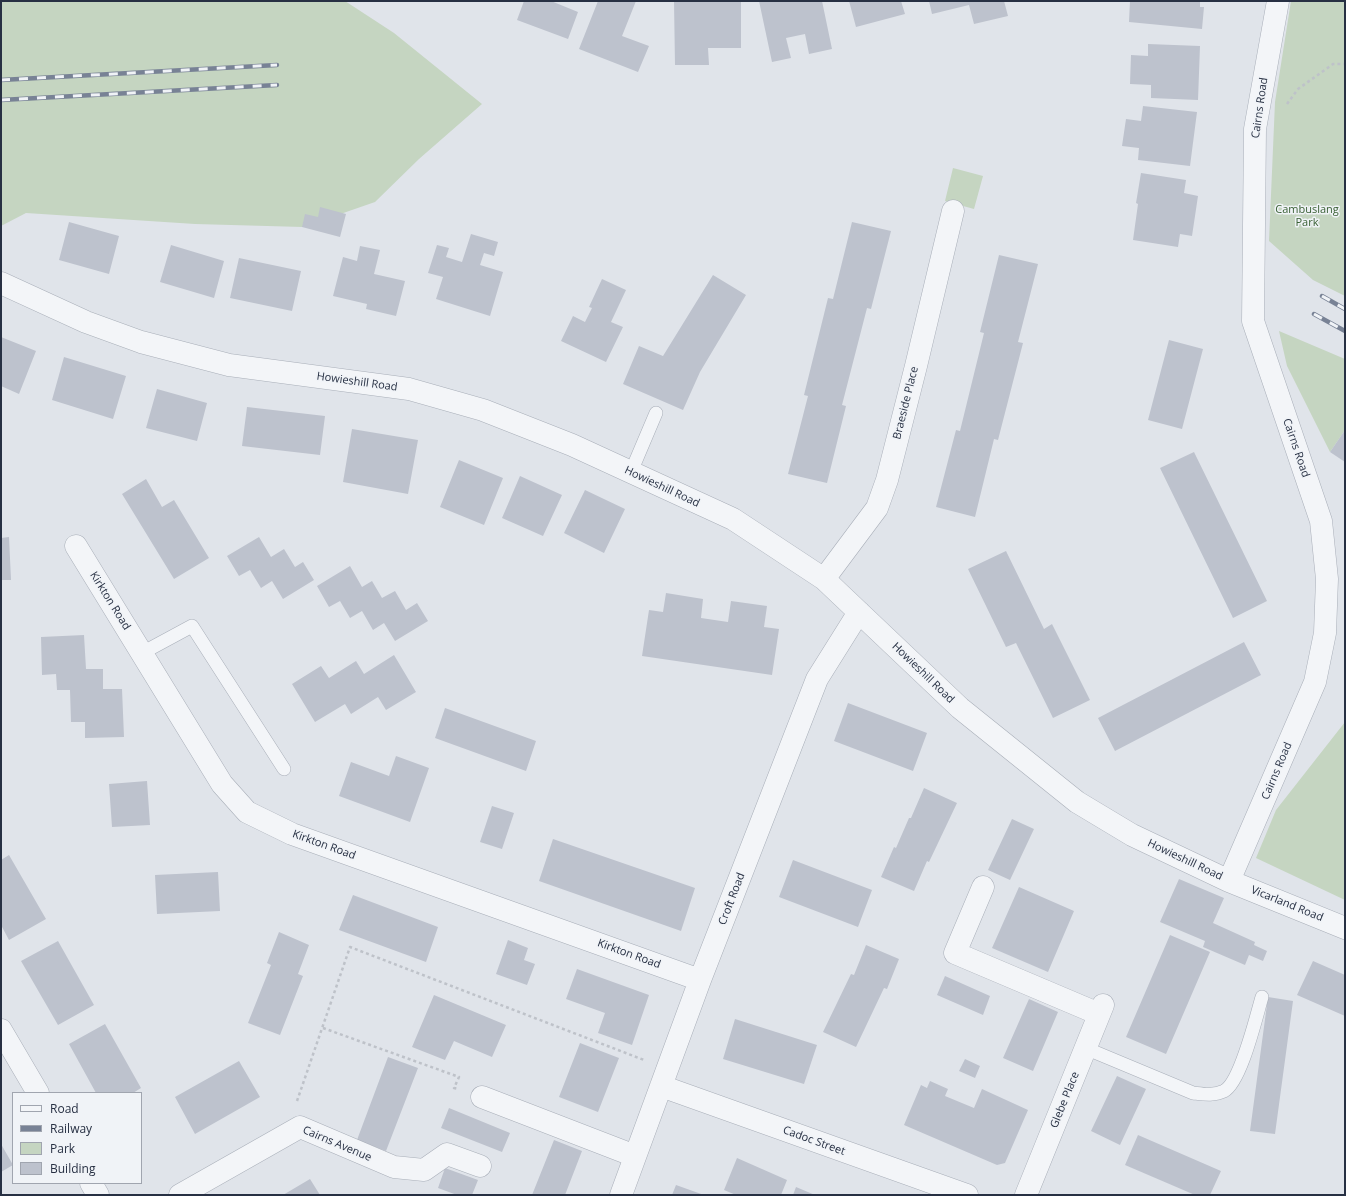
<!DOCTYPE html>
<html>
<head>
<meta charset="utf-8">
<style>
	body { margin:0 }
	#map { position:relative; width:1346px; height:1196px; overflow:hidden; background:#e0e4ea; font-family:"Open Sans",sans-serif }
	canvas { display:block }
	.frame { position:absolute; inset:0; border:2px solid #273043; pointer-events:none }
	.legend { position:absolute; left:12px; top:1092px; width:130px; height:92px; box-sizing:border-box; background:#f0f3f7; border:1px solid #a0a5af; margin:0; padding:5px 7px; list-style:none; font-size:12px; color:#273043 }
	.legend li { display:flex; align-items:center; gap:8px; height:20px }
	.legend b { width:20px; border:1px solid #a0a5af }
</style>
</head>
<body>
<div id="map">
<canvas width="1346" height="1196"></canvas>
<div class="frame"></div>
<ul class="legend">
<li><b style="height:5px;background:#f3f5f8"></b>Road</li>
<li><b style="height:5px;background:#788295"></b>Railway</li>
<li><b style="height:11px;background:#c5d5c1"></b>Park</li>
<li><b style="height:11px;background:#bdc2cd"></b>Building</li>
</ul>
</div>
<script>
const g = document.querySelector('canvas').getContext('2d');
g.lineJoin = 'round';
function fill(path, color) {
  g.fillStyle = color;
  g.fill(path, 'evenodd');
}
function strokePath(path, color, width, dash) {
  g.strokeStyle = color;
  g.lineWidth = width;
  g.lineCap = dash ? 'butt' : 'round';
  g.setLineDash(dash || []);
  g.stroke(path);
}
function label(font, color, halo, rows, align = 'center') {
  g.font = font + ' "Open Sans",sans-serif';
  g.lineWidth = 3;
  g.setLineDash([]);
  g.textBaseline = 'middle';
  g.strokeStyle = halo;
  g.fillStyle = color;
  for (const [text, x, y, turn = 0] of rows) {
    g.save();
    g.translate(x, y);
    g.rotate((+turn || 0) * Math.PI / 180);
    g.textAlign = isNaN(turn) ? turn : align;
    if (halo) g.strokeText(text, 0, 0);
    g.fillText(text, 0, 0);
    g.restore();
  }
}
fill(new Path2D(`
	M1,1H345L394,33L482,104L419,159L375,202L303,227L195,224L26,213L1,226Z
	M1291,1H1345V296L1313,280L1269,241L1275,102Z
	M953,168L983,176L974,209L945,201Z
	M1279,331L1345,359V430L1330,452L1287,366Z
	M1345,722V900L1256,858L1276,810Z`), '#c5d5c1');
fill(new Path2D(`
	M524,1H551L578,12L568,39L517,20Z
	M598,1H636L622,36L649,46L638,72L579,49Z
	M674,1H741V48H708L709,65H675Z
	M759,1H822L832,49L809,54L805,34L786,38L791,58L772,62Z
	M849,1H901L905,14L856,27Z
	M929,1H1004L1008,16L974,24L969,5L932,14Z
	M1130,1H1200V7H1204L1202,29L1129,22Z
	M1148,44L1200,46L1198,100L1151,98V85L1130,84L1131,55L1148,56Z
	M1143,106L1197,112L1190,166L1138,160L1139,148L1122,146L1126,119L1141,121Z
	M1141,173L1186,180L1184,193L1198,196L1192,236L1180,234L1178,247L1133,240L1138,204L1136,203Z
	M320,207L346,214L340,237L302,227L305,214L318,217Z
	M69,222L119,236L109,274L59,260Z
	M852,222L891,231L871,309L867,308L842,405L846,406L827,483L788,474L808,396L804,395L828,298L833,299Z
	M471,234L498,242L494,256L484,253L480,265L503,272L490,316L436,299L443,277L428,273L437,245L449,248L446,257L462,262Z
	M171,245L224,261L214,298L160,282Z
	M360,246L380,250L374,274L405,281L396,316L366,309L367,304L333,296L343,257L357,261Z
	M999,255L1038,264L1018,342L1023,343L998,440L994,439L975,517L936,507L956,430L960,431L984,333L980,332Z
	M239,258L301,271L292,311L230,298Z
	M713,275L746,295L700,372L683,410L623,384L639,346L663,356Z
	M602,279L626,290L611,322L623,327L606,362L561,341L573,316L585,322L592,308L589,307Z
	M1,337L36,351L19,394L1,386Z
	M1169,340L1203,349L1182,429L1148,420Z
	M64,357L126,376L113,419L52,400Z
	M157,389L207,403L197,441L146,428Z
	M247,407L325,416L320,455L242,446Z
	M352,429L418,440L408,494L343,482Z
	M1345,430V462L1330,452Z
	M1194,452L1267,601L1233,618L1160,468Z
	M459,460L503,478L484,525L440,507Z
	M520,476L562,495L543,536L502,518Z
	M146,479L162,507L174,500L209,558L174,579L122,494Z
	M585,490L625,509L604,553L564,533Z
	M9,537L11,580H1V538Z
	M259,537L271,557L284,549L295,567L303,562L314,580L283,599L272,581L261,588L250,570L239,576L227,556Z
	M1006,551L1044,629L1052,624L1090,700L1053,718L1016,643L1006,647L968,569Z
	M350,566L362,587L372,581L382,598L395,591L406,610L417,603L428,621L395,641L384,623L373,630L362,611L350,618L340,601L329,607L317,586Z
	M666,593L703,599L701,618L728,622L731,601L767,606L764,627L779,629L772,675L642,656L649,610L663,612Z
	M84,635L86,669H103V689H122L124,737L85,738V722H71L70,690H57L56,674L42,675L41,637Z
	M1244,642L1261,675L1115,751L1098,718Z
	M394,655L416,692L386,710L378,697L351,714L345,704L315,722L292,684L321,666L329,678L356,661L364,674Z
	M848,703L927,733L913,771L834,741Z
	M445,708L536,741L526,771L435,738Z
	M396,756L429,768L410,822L339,796L351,762L389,776Z
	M147,781L150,825L112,827L109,784Z
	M924,788L957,803L929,862L927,861L914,891L881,877L894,847L896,848L909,818H911Z
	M492,806L514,813L502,849L480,842Z
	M1012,819L1034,829L1010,880L988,870Z
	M553,839L695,888L681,931L539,881Z
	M9,855L46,919L9,940L1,925V860Z
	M793,860L872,890L858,927L779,897Z
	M218,872L220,911L157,914L155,875Z
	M1179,879L1224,898L1213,923L1255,942L1254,945L1267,951L1263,961L1249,955L1245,965L1203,947L1205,941L1160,922Z
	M1019,887L1074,911L1048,972L992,948Z
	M353,895L438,927L426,962L339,930Z
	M279,932L309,945L298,974L303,976L280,1035L248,1023L271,965L267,963Z
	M1170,935L1210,952L1166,1054L1126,1037Z
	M508,940L528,948L524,960L535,964L527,985L496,974Z
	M58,941L94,1005L58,1025L21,961Z
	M866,945L899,959L887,989L884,988L856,1047L823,1032L851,974L854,975Z
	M1313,961L1345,975V1016L1297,995Z
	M577,969L649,995L632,1045L598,1033L605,1013L566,999Z
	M945,976L990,996L983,1015L937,995Z
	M434,995L506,1025L492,1057L454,1041L445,1060L412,1047Z
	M1268,997L1293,1001L1275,1134L1250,1131Z
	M1029,999L1058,1012L1033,1071L1003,1058Z
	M735,1019L817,1045L804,1084L723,1059Z
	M105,1024L141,1088L133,1093H96L69,1044Z
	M580,1043L619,1058L598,1112L559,1097Z
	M388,1057L418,1068L386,1151L357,1140Z
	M965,1059L980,1066L975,1078L959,1071Z
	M239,1061L260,1097L195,1134L175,1097Z
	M1117,1076L1146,1089L1120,1145L1091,1131Z
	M930,1081L948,1089L945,1096L974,1108L982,1089L1028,1110L1005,1163L997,1165L904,1125L921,1085L927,1088Z
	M449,1108L510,1133L502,1152L441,1128Z
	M1138,1135L1221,1171L1210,1195H1195L1125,1165Z
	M554,1140L582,1151L565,1195H532Z
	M1,1144L13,1165L1,1172Z
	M737,1158L787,1180L781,1195H736L724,1190Z
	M445,1168L478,1180L472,1195H457L438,1188Z
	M310,1179L320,1195H283Z
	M676,1185L704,1195H672Z
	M796,1187L815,1195H793Z`), '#bdc2cd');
const service = new Path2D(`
	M631,472L656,413
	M142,653L192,626L284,769
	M1085,1048L1193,1093C1203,1094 1214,1096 1224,1091C1241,1082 1256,1017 1262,997`);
const minor = new Path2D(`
	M1,283L86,322L141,342L229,365L409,389L483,410L572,445L733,519L824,579L960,708L1077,802L1132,835L1229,881L1345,928
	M76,546L222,784L247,812L292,834L700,980
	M824,579L877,508L887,480L916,366L953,211
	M1229,881L1315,682L1325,633L1327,579L1321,521L1253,321L1255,129L1278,1
	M983,887L955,953L1099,1014
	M1,1030L38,1093
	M661,1086L967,1195
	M482,1097L635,1156
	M91,1183L98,1195
	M180,1195L300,1127L394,1167L424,1170L447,1154L480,1166
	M621,1195L700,980L817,679L859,612
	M1026,1195L1103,1005`);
strokePath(service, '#a8aeb8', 14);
strokePath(minor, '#a8aeb8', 23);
strokePath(new Path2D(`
	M1287,104L1298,89L1333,64H1345
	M323,1028L459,1077L454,1088L459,1089
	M297,1101L350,947L644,1060`), '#bec2c9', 2.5, [3, 3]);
strokePath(service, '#f3f5f8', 13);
strokePath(minor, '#f3f5f8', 22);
const rail = new Path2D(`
	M1,80L277,65
	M1,100L277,85
	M1322,296L1345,309
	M1314,314L1345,331`);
strokePath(rail, '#788295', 4.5);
strokePath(rail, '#f0f3f7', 3, [9]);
label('11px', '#273043', '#f0f3f7', [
	["Cairns Road",1260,108,-82],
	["Howieshill Road",357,382,8],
	["Braeside Place",906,403,-76],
	["Cairns Road",1296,448,71],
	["Howieshill Road",662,487,25],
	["Kirkton Road",110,601,58],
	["Howieshill Road",923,673,44],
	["Cairns Road",1277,771,-67],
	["Kirkton Road",324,845,20],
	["Howieshill Road",1185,860,25],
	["Croft Road",732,899,-69],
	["Vicarland Road",1287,904,22],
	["Kirkton Road",629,954,20],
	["Glebe Place",1065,1100,-68],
	["Cadoc Street",814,1141,20],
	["Cairns Avenue",337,1144,23]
]);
label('11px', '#396034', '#f0f3f7', [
	["Cambuslang",1307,210],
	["Park",1307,223]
]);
</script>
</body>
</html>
